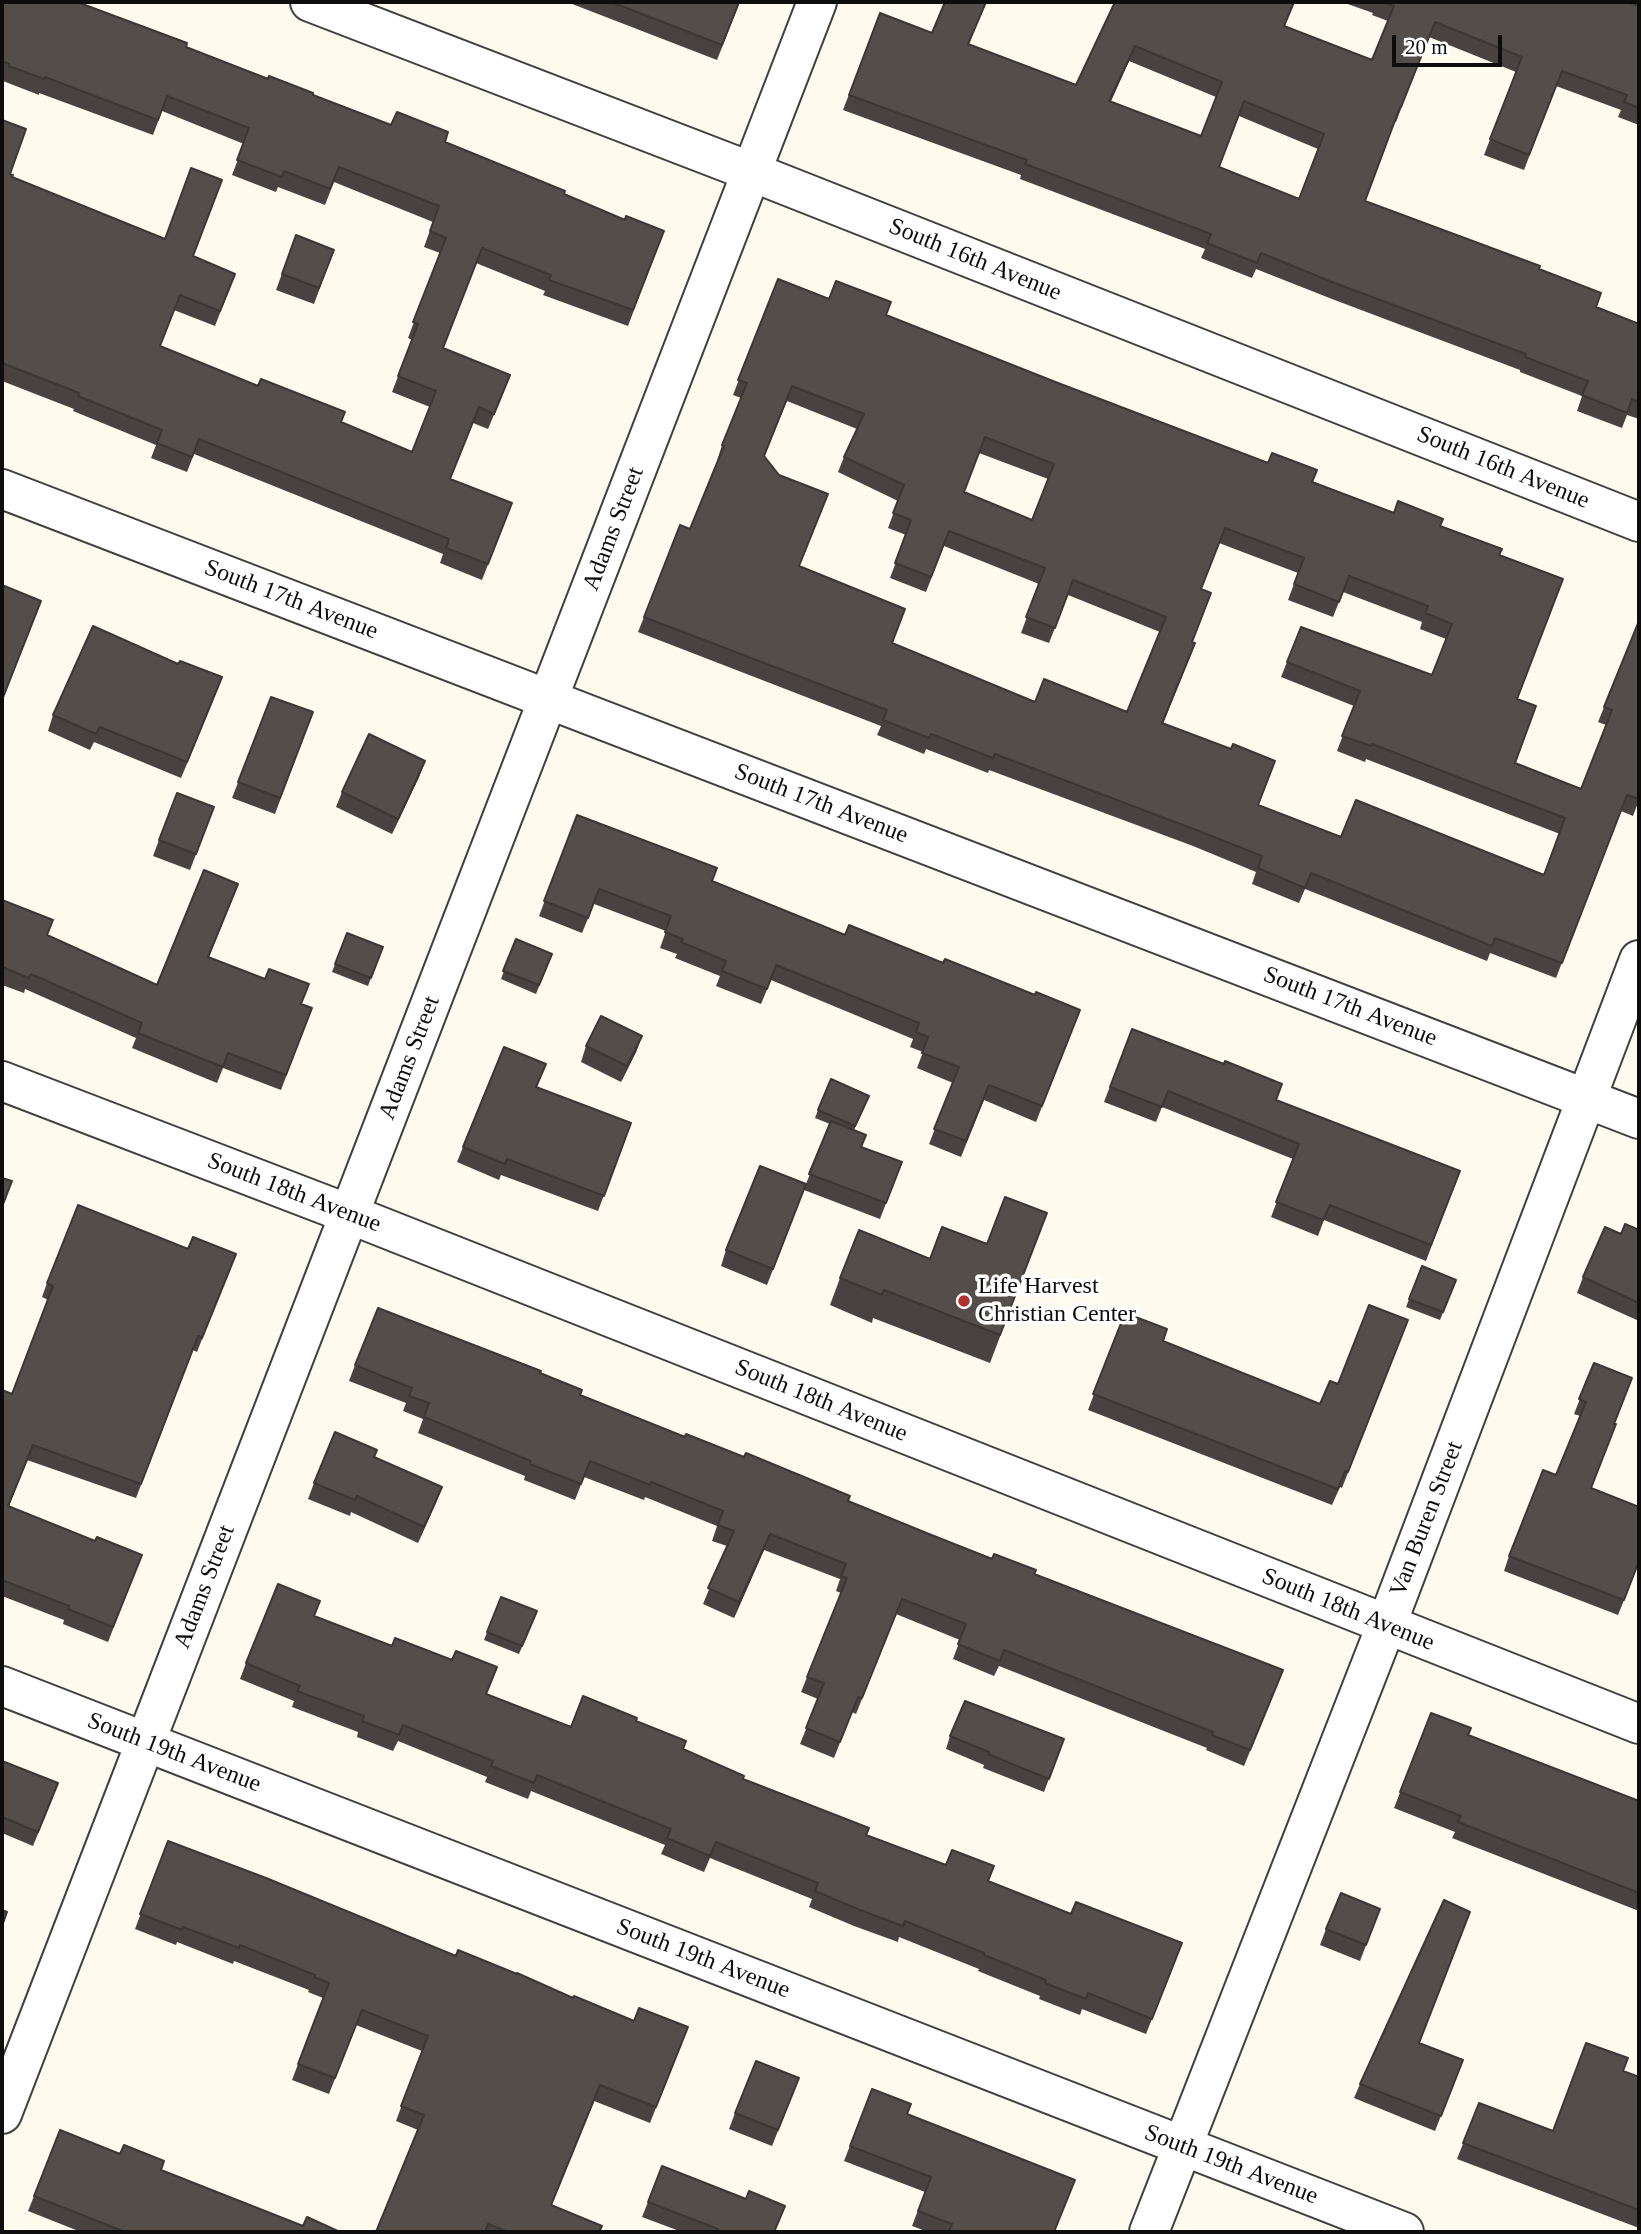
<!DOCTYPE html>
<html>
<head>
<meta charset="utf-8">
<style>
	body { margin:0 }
	#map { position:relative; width:1641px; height:2234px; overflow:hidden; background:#fefbee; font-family:Georgia,serif }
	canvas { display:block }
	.frame { position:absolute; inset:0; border:4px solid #0d0d0d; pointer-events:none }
	.scale { position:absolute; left:1392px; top:35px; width:110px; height:32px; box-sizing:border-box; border:4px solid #0d0d0d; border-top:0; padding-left:9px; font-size:21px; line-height:24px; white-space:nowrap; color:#0d0d0d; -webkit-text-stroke:5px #fff; paint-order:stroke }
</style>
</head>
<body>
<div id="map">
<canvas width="1641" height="2234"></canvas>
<div class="frame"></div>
<div class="scale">20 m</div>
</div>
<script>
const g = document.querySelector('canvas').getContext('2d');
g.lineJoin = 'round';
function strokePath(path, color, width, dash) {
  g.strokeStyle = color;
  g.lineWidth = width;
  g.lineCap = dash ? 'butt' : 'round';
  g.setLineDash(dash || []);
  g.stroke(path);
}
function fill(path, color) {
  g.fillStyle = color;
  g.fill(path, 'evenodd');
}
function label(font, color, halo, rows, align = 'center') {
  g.font = font + ' Georgia,serif';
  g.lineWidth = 7;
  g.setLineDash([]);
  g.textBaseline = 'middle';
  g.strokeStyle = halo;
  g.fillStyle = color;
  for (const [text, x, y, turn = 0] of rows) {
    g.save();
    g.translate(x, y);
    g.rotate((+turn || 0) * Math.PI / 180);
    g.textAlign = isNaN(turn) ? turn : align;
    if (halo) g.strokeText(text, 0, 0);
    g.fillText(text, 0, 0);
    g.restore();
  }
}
const minor = new Path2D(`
	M310,2L752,172L1639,522
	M2,489L1639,1119
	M2,1081L349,1214L1639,1724
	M2,1686L1404,2232
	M2,2114L817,2
	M1149,2232L1386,1626L1639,960`);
strokePath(minor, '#404040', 42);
strokePath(minor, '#fff', 38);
fill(new Path2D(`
	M2,2L186,47L391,125L445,142L564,194L625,220L664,231L628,326L543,295L545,291L476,263L443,348L504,391L488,429L473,423L450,479L512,503L482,580L440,563L443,554L194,454L187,472L151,458L156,445L73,411L74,409L2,381V120L10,174L12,177L194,257L235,274L215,326L174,310L160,346L412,452L430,407L392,392L412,340L408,338L440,253L424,247L433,222L334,182L325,205L278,187L276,192L232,175L244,144L162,111L153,135L39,93V95L3,81L4,79L2,78Z
	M567,2H740L717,60Z
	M986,2L969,44L1076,85L1115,2L1285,27L1372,60L1388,21L1372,15L1373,13L1342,2H1627L1639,15V125L1618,117L1621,110L1556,86L1524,170L1484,155L1516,72L1429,37L1396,122H1394L1365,201L1539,269L1596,307L1639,324V419L1627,415L1622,428L1577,411L1582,396L1520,372V370L1332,299L1256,269L1252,278L1201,258L1205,249L1020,179L1021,175L843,110L880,13L932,33ZM1129,61L1216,97L1201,136L1110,102ZM1239,116L1318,149L1299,199L1219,167Z
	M296,235L334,250L314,304L276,290Z
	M778,279L829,299L886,315L1058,383L1394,513L1440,526L1499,555L1518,699L1515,763L1581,789L1606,725L1598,722L1639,621V800L1633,816L1621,811L1556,978L1490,953L1487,961L1305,889L1299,903L1252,884L1256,872L1193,846L989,770L988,773L926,749L924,754L877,735L881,726L638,632L644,617L690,529L718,461H717L722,445L741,398L733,395ZM787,401L857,429L844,457L838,472L898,501L888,528L906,535L890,578L926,592L944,546L1039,584L1021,633L1049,643L1068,595L1160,632L1127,712L1035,702L892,643L800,567L764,457ZM979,453L1048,479L1032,520L964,492ZM1219,543L1298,573L1288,600L1333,617L1343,592L1422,622L1420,629L1446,639L1432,675L1287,662L1281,677L1354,706L1337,751L1365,762L1366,759L1560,834L1544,875L1341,837L1259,805L1163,724L1189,659L1201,589Z
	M222,677L181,778L94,742L90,750L48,731L53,715Z
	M271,697L313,712L275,814L232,798Z
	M425,761L419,777L392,834L336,807L342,792Z
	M577,815L712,881L845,935L943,963L1080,1010L1036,1122L984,1100L961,1157L929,1144L953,1083L917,1068L923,1052L910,1047L913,1039L771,980L761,1004L716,986L720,976L675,958L677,954L660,948L666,931L594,904L582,933L539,916Z
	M208,823L190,870L153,856L159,840Z
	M2,900L47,935L157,985L232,900L209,957L301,1004L312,1008L281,1090L223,1068L217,1083L132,1048L136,1038L25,989L24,993L2,985Z
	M347,933L383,947L368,986L332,972Z
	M516,939L552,954L536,994L501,979Z
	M1132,1029L1276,1100L1460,1171L1426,1261L1324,1220L1318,1236L1271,1217L1293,1159L1162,1107L1156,1122L1104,1102Z
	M642,1036L636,1052L621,1082L581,1062L586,1046Z
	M537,1087L631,1123L598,1211L501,1175L499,1180L457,1162L463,1147Z
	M866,1104L854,1130L862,1147L902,1162L880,1219L804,1190L767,1285L721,1266L726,1250L806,1184L830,1124L815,1118L818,1110Z
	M1047,1213L990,1363L873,1318L872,1323L830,1305L840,1278L930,1259L987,1244Z
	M1639,1230V1321L1577,1293L1583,1277L1621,1234Z
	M1422,1266L1456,1280L1440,1320L1406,1307Z
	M230,1268L197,1352L193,1350L136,1498L27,1460L9,1506L95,1541L142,1555L108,1642L63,1624L64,1620L2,1596V1390L12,1394L48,1300L42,1297L47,1283Z
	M1125,1313L1163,1341L1320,1404L1338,1384L1408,1320L1342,1488L1340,1487L1332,1505L1088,1410Z
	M1594,1363L1615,1424H1616L1591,1488L1639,1563L1618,1615L1504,1571L1509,1556L1556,1475L1580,1416L1574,1414Z
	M355,1365L540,1373L580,1395L848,1501L929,1534L1034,1574L1277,1685L1244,1766L1206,1750L1207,1748L999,1666L994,1676L953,1659L960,1640L896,1614L856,1714L852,1712L834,1758L800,1744L818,1699L801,1692L841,1593L836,1591L840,1579L764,1550L734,1618L703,1604L727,1546L712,1541L717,1526L645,1497L644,1500L584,1477L575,1500L524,1480L525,1476L418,1433L423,1419L403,1411L406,1403L349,1381Z
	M374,1457L442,1487L418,1543L351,1512L350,1516L308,1499L314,1483Z
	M501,1597L537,1611L519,1654L484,1640Z
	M314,1617L487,1694L571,1727L636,1721L683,1749L743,1779L866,1835L1071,1914L1182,1943L1146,2034L1082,2009L1080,2015L1039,1999L1040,1996L978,1971L979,1969L899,1937L898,1942L854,1926L809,1907L812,1899L710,1858L704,1872L661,1854L665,1845L531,1791L528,1799L485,1782L487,1777L398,1741L393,1751L357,1737L358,1732L292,1707L294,1701L240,1679L246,1663Z
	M1431,1713L1468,1735L1639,1801V1911L1452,1838L1455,1832L1394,1808Z
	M950,1736L1064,1739L1044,1792L983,1768L984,1765L946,1749Z
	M2,1761L53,1797L33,1846L2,1833Z
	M168,1841L456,1956L634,2021L688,2027L650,2123L594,2101L551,2206L600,2232H376L418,2130L396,2121L422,2051L356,2025L329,2094L292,2080L323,1998L308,1992L309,1990L234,1961L233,1964L177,1942L176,1945L135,1929Z
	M1380,1909L1360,1961L1320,1945L1326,1929Z
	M1420,2043L1463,2060L1435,2131L1354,2098L1360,2084Z
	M1623,2071L1639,2077V2228L1457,2159L1479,2103L1553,2131Z
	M799,2078L772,2146L729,2129L735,2113Z
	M872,2089L908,2114L1054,2232H928L912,2226L925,2192L844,2161Z
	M161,2170L303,2226L340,2232H81L28,2211L34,2196Z
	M648,2202L775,2232H682L642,2217Z`), '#484340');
fill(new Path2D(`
	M1135,46L1129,61L1104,117L1109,101Z
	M222,677L216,693L181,778L187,762Z
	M425,761L419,777L392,834L398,819Z
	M642,1036L636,1052L621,1082L627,1066Z
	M442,1487L436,1503L418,1543L424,1527Z
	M770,1534L764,1550L734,1618L739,1602Z`), '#3b3734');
const building = new Path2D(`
	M2,2H77L187,43L186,47L268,79L269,76L313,93V95L391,125L397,112L448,132L445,142L565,191L564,194L625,220L626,216L664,231L633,310L549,280L551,275L482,248L443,348L510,375L494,414L479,407L450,479L512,503L488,564L446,548L449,539L199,439L192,457L157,443L162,430L78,396L79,393L2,363V120L26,129L10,174L13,175L12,177L165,239L191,168L222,180L193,256L235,274L220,311L180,295L160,346L258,386L261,379L345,412L341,422L412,452L436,391L398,376L418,324L413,322L446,238L430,231L439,206L339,167L330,189L284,171L282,177L237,160L249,128L167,96L158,120L45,77L44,79L9,66V64L2,61Z
	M611,2H739L722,45Z
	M945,2H986L968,44L1076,85L1115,2H1294L1284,26L1372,60L1394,6L1383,2H1627L1639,6L1638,14L1639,15V108L1624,102L1627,95L1562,71L1529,155L1490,139L1522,57L1435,22L1401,107H1400L1365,201L1540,266L1539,269L1601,293L1596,307L1639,324V402L1632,399L1627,413L1582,395L1588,381L1525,357L1526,354L1337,284L1261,253L1257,263L1207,243L1211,234L1025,164L1027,160L849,95L880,13L932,33ZM1135,46L1222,82L1201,136L1109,101ZM1244,101L1324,134L1299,199L1219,167Z
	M296,235L334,250L319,288L282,274Z
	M778,279L829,299L836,281L891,302L886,315L1058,383L1268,463L1272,453L1317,470L1312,482L1394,513L1398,501L1443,519L1440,526L1502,549L1499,555L1563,579L1517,699L1536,706L1515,763L1581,789L1612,710L1604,707L1639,621V799L1627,795L1562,963L1495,938L1492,946L1311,873L1305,888L1258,868L1262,856L1199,831L995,754L993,758L931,734L929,738L883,720L887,710L644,617L680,525L690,529L724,446L722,445L747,383L738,380ZM792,386L864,414L844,457L904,485L893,513L911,520L895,563L931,577L949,531L1045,568L1026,617L1055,628L1073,580L1166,617L1127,712L1044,679L1035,702L892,643L905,609L799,566L828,494L779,475L764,456ZM985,437L1054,464L1032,520L964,492ZM1225,528L1304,558L1294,584L1339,602L1349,576L1428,606L1425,613L1452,624L1432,675L1301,627L1287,662L1360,691L1342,736L1371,746L1372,744L1565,818L1544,875L1356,800L1341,837L1258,805L1275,761L1233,744L1231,749L1162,723L1195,643L1192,642L1211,593L1201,589Z
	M2,585L41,601L2,700Z
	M93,626L178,664L180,661L222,677L187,762L100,727L96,734L53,715Z
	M271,697L313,712L280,798L238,782Z
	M369,734L425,761L398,819L342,792Z
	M177,793L214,807L196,854L159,840Z
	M577,815L717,868L712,881L845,935L849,925L943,963L945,959L1035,995L1036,992L1080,1010L1042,1106L989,1085L966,1141L934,1129L959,1067L922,1053L928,1037L916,1032L919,1023L776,965L767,989L722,971L726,961L681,942L683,939L665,932L671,916L599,889L588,918L544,901Z
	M204,870L238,884L208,957L265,979L269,969L309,984L301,1004L312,1008L286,1075L228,1053L223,1067L138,1033L142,1023L31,974L29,978L2,967V900L53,920L47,935L157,985Z
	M347,933L383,947L371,978L335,964Z
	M516,939L552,954L539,985L503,971Z
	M601,1016L642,1036L627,1066L586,1046Z
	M1132,1029L1224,1064L1225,1061L1282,1084L1276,1100L1460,1171L1431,1245L1330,1205L1323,1220L1276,1202L1299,1144L1168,1091L1162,1107L1110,1087Z
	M504,1047L546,1064L536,1087L631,1123L604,1196L507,1159L505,1164L463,1147Z
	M831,1079L869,1096L855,1126L818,1110Z
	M831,1121L866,1135L861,1147L902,1162L886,1203L809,1174Z
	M760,1166L806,1184L773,1269L726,1250Z
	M2,1178L12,1181L2,1207Z
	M1005,1197L1047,1213L1000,1335L884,1290L882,1295L840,1278L859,1230L930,1259L942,1227L987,1244Z
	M78,1205L188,1249L193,1237L236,1254L202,1338L198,1336L141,1484L33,1445L8,1506L95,1541L97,1537L142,1555L113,1627L68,1609L69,1606L2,1580V1390L12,1394L53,1286L47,1283Z
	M1625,1224L1639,1230V1303L1583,1277L1605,1227L1621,1234Z
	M1422,1266L1456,1280L1443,1312L1409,1299Z
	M1369,1305L1408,1320L1348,1472L1345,1471L1338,1489L1093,1394L1125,1313L1167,1329L1163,1341L1320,1404L1330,1381L1338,1384Z
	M378,1308L541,1371L540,1373L582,1390L580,1395L685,1437L686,1434L744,1457L746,1453L850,1496L848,1501L929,1534L992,1559L994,1554L1036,1570L1034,1574L1283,1670L1250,1750L1212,1735L1213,1732L1004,1650L1000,1661L958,1644L966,1624L902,1599L862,1698L858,1697L840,1742L806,1728L824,1683L807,1677L847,1578L841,1576L846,1564L770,1534L739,1602L708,1588L734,1531L718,1525L723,1511L651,1482L650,1485L590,1461L581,1484L530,1464L531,1461L424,1417L429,1403L409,1396L412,1388L355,1365Z
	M1594,1363L1632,1378L1614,1424H1616L1591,1488L1639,1507V1561L1624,1600L1509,1556L1543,1470L1556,1475L1586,1402L1579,1399Z
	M335,1432L377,1450L374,1457L442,1487L424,1527L357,1496L355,1500L314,1483Z
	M278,1584L320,1601L314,1616L392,1646L395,1638L452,1660L456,1651L497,1667L486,1694L571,1727L583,1696L637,1718L636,1721L686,1741L683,1749L744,1776L743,1779L869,1828L866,1835L946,1865L952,1850L994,1866L988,1881L1071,1914L1076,1902L1182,1943L1152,2019L1088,1993L1086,1999L1045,1983L1046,1980L984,1955V1953L905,1921L903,1926L860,1910L815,1891L818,1883L716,1842L710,1856L667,1838L671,1829L537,1775L534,1783L491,1766L493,1761L403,1725L399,1735L362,1721L364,1716L297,1691L300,1686L246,1663Z
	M501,1597L537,1611L522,1646L487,1632Z
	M965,1701L1064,1739L1049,1779L988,1754L989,1752L950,1736Z
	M1431,1713L1471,1728L1468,1735L1639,1801V1893L1458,1822L1461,1816L1400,1792Z
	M2,1761L58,1783L38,1832L2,1817Z
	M168,1841L266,1878L456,1956L458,1950L517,1974V1973L573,1998L574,1996L634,2021L639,2008L688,2027L656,2107L600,2085L551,2205L602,2226L599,2232H508L488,2224L485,2232H376L424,2115L401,2106L428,2036L362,2010L335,2078L298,2064L329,1983L314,1977L315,1975L240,1945L239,1948L183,1927L182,1930L140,1914Z
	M1341,1893L1380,1909L1366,1945L1326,1929Z
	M1444,1900L1470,1912L1419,2043L1463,2060L1441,2116L1360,2084Z
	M2,1910L7,1912L2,1926Z
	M1586,2043L1628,2058L1623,2071L1639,2077V2210L1463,2143L1479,2103L1553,2131Z
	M756,2061L799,2078L778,2130L735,2113Z
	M872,2089L911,2104L907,2114L1075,2180L1054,2232H949L952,2224L918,2211L931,2177L850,2146Z
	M60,2130L120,2154L124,2145L164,2161L161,2170L303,2226L307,2217L340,2232H125L34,2196Z
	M662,2166L746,2199L749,2191L785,2206L774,2232H716L718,2229L648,2202Z`);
fill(building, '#544e4a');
strokePath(building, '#3b3734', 2);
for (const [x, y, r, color] of [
	[964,1301,7,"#b13032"]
]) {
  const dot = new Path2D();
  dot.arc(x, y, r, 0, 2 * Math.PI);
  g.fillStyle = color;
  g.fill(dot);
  strokePath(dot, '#fff', 2.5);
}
label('24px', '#0d0d0d', '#fff', [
	["South 16th Avenue",975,260,22],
	["South 16th Avenue",1503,468,22],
	["Adams Street",614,529,-69],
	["South 17th Avenue",291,600,21],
	["South 17th Avenue",821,804,21],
	["South 17th Avenue",1350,1007,21],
	["Adams Street",410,1058,-69],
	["South 18th Avenue",294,1193,21],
	["South 18th Avenue",821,1401,22],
	["Van Buren Street",1427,1519,-69],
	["Adams Street",205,1587,-69],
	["South 18th Avenue",1348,1610,22],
	["South 19th Avenue",174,1753,21],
	["South 19th Avenue",703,1959,21],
	["South 19th Avenue",1231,2165,21]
]);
label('24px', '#0d0d0d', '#fff', [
	["Life Harvest",978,1287],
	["Christian Center",978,1315]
], 'left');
</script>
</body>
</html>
